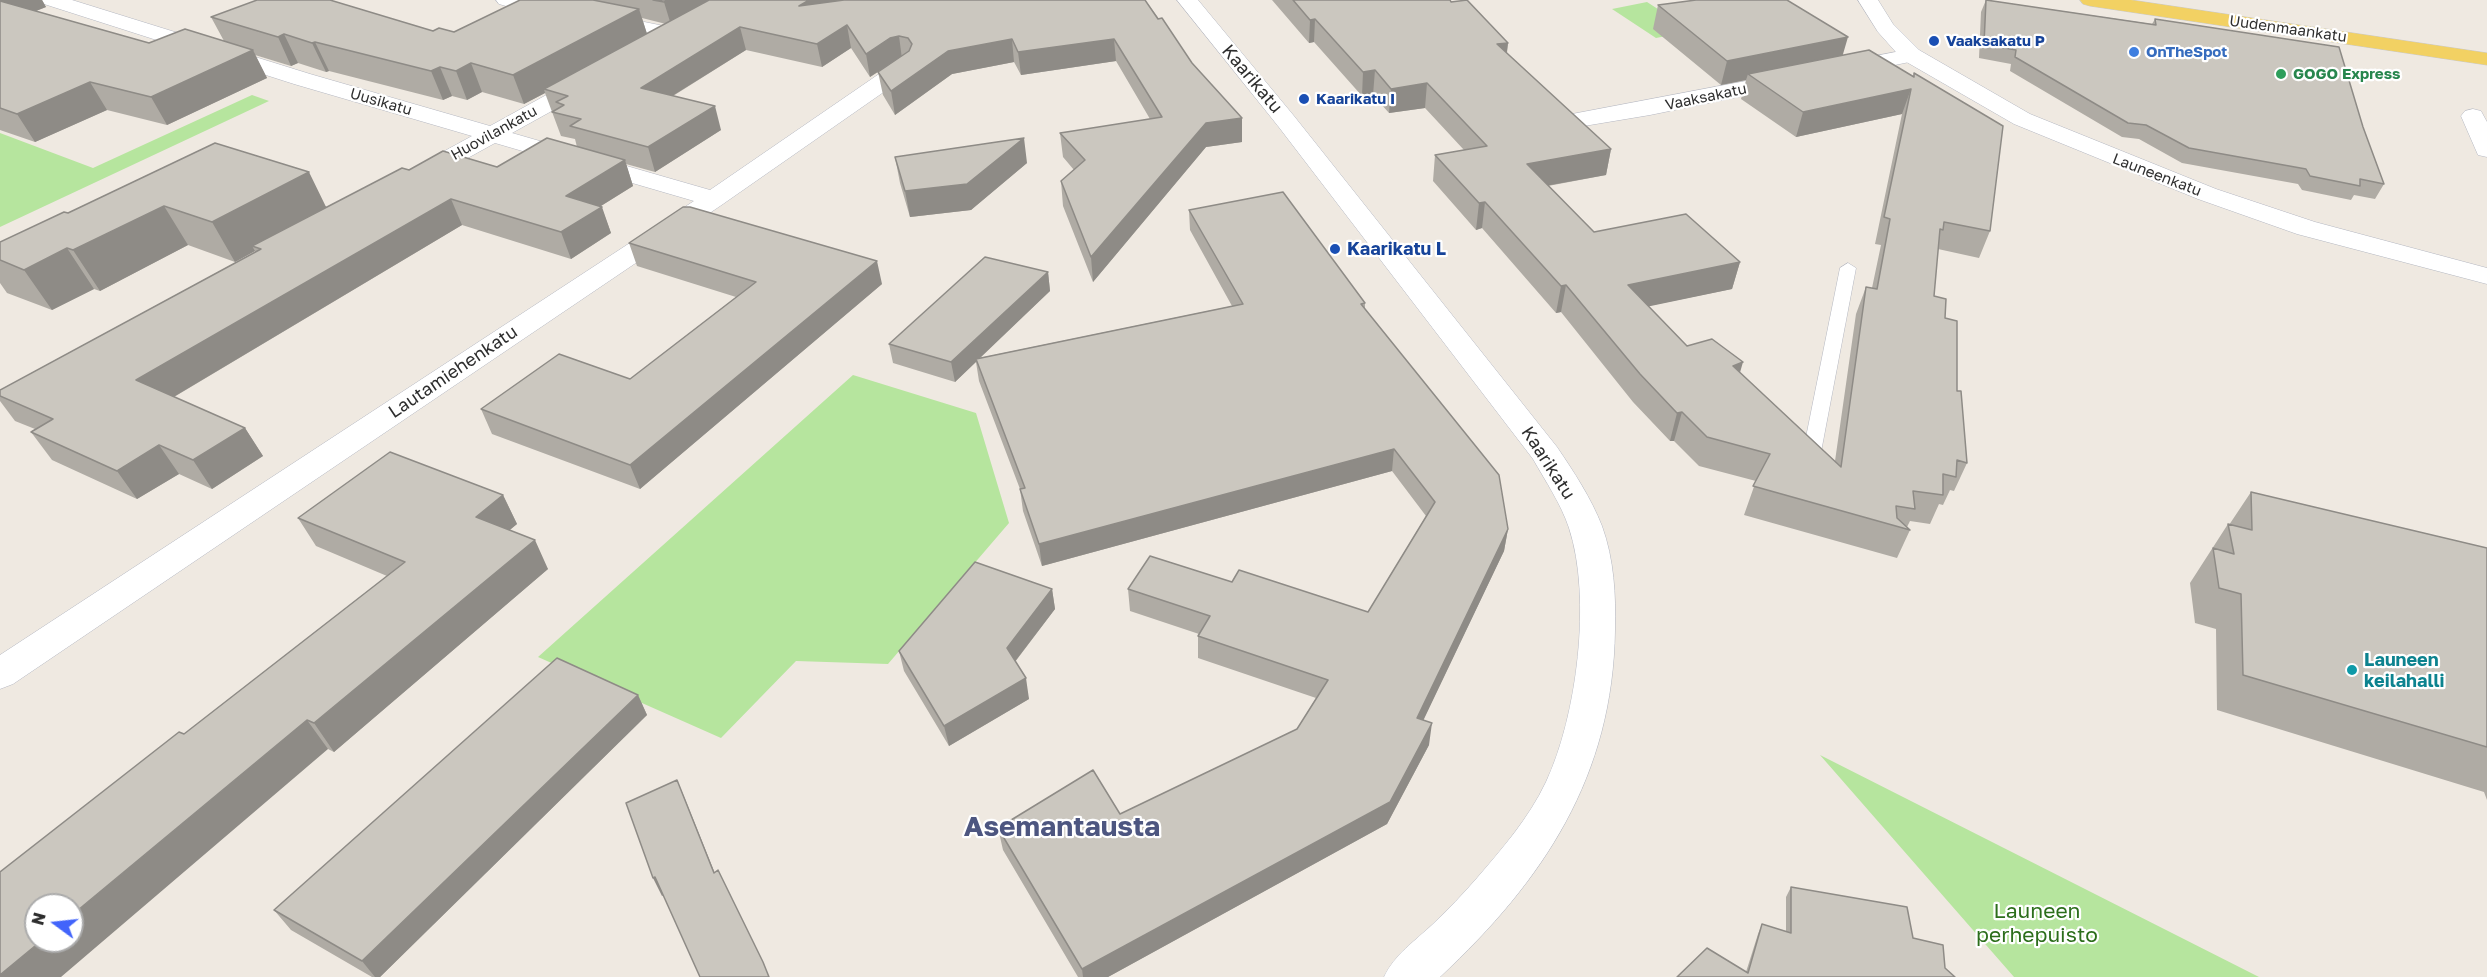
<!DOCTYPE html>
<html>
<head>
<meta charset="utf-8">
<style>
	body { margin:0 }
	#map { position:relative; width:2487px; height:977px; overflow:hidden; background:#efe9e1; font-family:"Golos Text",sans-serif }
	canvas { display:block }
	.north { position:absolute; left:24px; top:893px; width:60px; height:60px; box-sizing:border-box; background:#fff; border:2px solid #ababab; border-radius:50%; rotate:285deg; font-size:16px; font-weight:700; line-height:24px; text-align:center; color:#2e2e2e }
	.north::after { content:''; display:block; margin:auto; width:21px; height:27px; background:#4264fb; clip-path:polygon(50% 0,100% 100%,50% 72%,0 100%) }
</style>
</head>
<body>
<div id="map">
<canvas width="2487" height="977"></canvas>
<div class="north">N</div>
</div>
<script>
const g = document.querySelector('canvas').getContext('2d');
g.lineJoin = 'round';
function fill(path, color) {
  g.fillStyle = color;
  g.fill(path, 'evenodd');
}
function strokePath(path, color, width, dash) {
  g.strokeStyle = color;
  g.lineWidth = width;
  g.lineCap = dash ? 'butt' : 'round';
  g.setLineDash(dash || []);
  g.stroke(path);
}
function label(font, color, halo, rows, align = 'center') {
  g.font = font + ' "Golos Text",sans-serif';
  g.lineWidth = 4.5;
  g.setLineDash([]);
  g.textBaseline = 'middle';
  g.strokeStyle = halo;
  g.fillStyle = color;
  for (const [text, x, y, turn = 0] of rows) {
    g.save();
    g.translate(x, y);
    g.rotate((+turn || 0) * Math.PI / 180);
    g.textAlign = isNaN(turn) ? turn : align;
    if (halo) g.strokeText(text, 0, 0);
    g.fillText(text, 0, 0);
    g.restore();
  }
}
fill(new Path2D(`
	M1647,2L1692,31L1656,38L1612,9Z
	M252,95L269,101L0,227V133L93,168Z
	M853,375L976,413L1009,523L888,664L796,661L721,738L538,657Z
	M1820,755L2259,977H2014Z`), '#b6e59e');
const lane = new Path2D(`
	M1848,263L1856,268L1821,452L1819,456L1812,458L1805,456L1803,452L1840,268Z`);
const street = new Path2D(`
	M41,0H72L310,74L490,126L579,77L587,75L595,77L598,82L595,87L512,133L710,190L895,63L903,61L911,63L914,68L911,73L723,204L13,684L0,689V655L694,201L495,143L426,181L417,183L408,181L405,176L408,171L472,136L294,84L44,4Z
	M496,0H536L674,28L681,30L684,34L681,38L674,40L506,6L499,4Z
	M1911,49L1919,50L1922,55L1919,60L1842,76L1834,74L1831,69L1834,64Z
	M1788,73L1796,75L1799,80L1796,85L1650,115L1572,128L1564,126L1560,121L1564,116L1572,114Z
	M2473,109L2481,111L2487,122V157L2478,155L2461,116L2465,111Z`);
const secondary = new Path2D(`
	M1177,0H1198L1294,116L1557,447C1574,472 1591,498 1602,526C1614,559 1616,595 1615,630C1613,776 1544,880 1440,977H1384C1394,955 1415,941 1433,924C1448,910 1463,894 1477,878C1502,849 1529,818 1546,782C1577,716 1592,598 1569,528C1561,504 1546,482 1533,459L1278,126Z
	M1858,0H1878L1893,24L1919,50L2030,114L2216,189L2315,222L2487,268V284L2297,234L2198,199L2014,124L1903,60L1878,32Z`);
const primary = new Path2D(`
	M2080,0H2131L2487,53V65L2090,6L2083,4Z`);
strokePath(lane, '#b4b7c1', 1);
strokePath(street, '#b4b7c1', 1);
strokePath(secondary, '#b4b7c1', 1);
strokePath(primary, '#c9c9c9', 1);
fill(lane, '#fff');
fill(street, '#fff');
fill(secondary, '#fff');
fill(primary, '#f2d163');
fill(new Path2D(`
	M0,0H42L46,7L36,11L149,43L224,41L211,17L454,32L520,0H1145L1192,63L1242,118V142L1206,147L1093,282L1063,206L1061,181L1074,170L1063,157L1060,133L1150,119L1116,61L1021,75L1014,62L952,74L895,115L883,95L878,72L895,61L870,77L851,48L822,67L746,50L673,96L721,130L655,172L626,164L633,186L601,206L611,233L571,259L462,225L174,397L245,428L263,456L212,489L179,474L137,499L52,460L31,432L35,429L15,421L0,401V390L255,252V251L235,262L188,245L100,291L94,289L52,310L7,293L0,283V242L68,213L215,143L327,207L409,170L497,167L577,147L575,139L561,136L545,93L524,104L482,92L467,100L452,96L443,100L329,71L326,72L298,63L291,66L255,55L267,78L167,125L107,110L35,142L0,130ZM642,18L666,24L647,34Z
	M1272,0H1450L1508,43L1507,53L1611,149L1606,175L1548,186L1594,232L1740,262L1732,289L1648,306L1687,346L1740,373L1835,461L1856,314L1866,287L1872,288L1881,245L1875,244L1902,114L1796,137L1741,99L1746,80L1721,85L1653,29L1658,5L1842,55L1913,77L1990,231L1979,258L1938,249L1934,296L1945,318L1957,391L1967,463L1954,491L1950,490L1943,505L1939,504L1930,524L1910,521L1907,527L1910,530L1897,558L1744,515L1756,481L1699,466L1674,441H1670L1633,402L1561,312L1556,313L1482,228L1476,230L1433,181L1435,155L1464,150L1425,108L1389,113L1373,95L1362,96L1314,42L1309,43Z
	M1986,0L2152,24L2155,19L2363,127L2384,184L2375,199L2354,195L2351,200L2302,190L2298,184L2182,163L2139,139L2122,137L2010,71L2011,64L1979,58L1981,12Z
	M895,157L1027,163L971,210L910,217L900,183Z
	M1189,210L1365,303V309L1508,529L1504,551L1423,720L1429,745L1387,824L1108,977H1078L1003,850L998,828L1120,814L1297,729L1316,698L1198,658V636L1199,634L1130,611L1128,589L1232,582L1368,612L1426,516L1392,471L1042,566L1023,511L1020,489L979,381L976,362L955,382L893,363L889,344L1048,272L1050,291L979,358L1232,306L1190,230Z
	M629,243L882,284L640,489L492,434L481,409L630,379L736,297L637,266Z
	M2251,492L2487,548V800L2484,792L2217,710L2216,629L2195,623L2190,583L2228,524L2229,525Z
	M503,495L517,524L509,530L548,569L334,752L328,749L184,734L387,576L316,546L298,518Z
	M1052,589L1055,609L1015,662L1029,699L949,746L904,671L899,651Z
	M638,695L647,715L380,977H372L291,930L274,910Z
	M1791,887L1913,938L1945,968L1677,977L1746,972L1758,934L1762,924L1786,932V897Z`), '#afaba4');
fill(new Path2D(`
	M0,0H42L46,7L3,24L0,19Z
	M669,0H716L671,25L664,2Z
	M809,0H850L799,6Z
	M639,9L648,37L544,89L545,93L524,104L513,75Z
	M1315,19L1314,42L1309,43L1310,20Z
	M847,25L851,48L822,67L817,44Z
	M740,27L746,50L648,111L641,88Z
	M284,34L298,63L291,66L278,37Z
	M899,36L902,59L894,61L870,77L866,54L890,38Z
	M1848,37L1841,61L1748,74L1746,80L1721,85L1727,61Z
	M1012,39L1014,62L952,74L895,115L891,91L948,51Z
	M1114,39L1116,61L1021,75L1018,52Z
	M315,42L329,71L326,72L312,43Z
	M1508,43L1505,66L1497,44Z
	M253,50L267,78L167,125L151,97Z
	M471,63L482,92L467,100L456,71Z
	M440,67L452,96L443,100L431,71Z
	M1375,70L1373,95L1362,96L1363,72Z
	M90,82L107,110L35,142L17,114Z
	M1427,83L1425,108L1389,113L1391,89Z
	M1911,89L1902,114L1796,137L1803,112Z
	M715,106L721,130L655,172L648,147Z
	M1242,118V142L1206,147L1093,282L1091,257L1206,123Z
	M1024,138L1027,163L971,210L910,217L905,191Z
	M1611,149L1606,175L1523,190L1527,164Z
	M625,160L633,186L575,222L566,196Z
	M309,172L328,211L252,246L255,251L235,262L212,222Z
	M451,199L462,225L155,408L136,380Z
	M1485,202L1482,228L1476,230L1479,203Z
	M164,206L188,245L100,291L73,250Z
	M602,207L611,233L571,259L561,232Z
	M67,248L94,289L52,310L24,270Z
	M877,261L882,284L640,489L630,465Z
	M1740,262L1732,289L1622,312L1628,285Z
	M1048,272L1050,291L955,382L951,362Z
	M1566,285L1561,312L1556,313L1561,286Z
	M1743,362L1735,390L1733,366Z
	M1682,412L1674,441H1670L1677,413Z
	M245,428L263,456L212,489L193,460Z
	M159,445L179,474L137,499L117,471Z
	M1394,449L1392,471L1042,566L1039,544Z
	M503,495L517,524L491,546L476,517Z
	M1508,529L1504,551L1414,740L1417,718Z
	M535,540L548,569L334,752L314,723Z
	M1052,589L1055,609L1010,668L1007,648Z
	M1026,678L1029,699L949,746L944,726Z
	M638,695L647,715L380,977H375L362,961Z
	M307,720L328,749L61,977H0V975L41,941H72V915Z
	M1432,723L1429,745L1387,824L1108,977H1083L1082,969Z
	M677,780L685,799L722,891L714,873Z
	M655,877L664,895L662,896L653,878Z`), '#8e8b86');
const building = new Path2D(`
	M257,0H330L433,31L439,28L454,32L520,0H593L639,9L513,75L471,63L456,71L440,67L431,71L315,42L312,43L284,34L278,37L211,17Z
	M653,0H669L664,2Z
	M709,0H809L799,6L844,0H1145L1158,19L1162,18L1192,63L1242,118L1206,123L1091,257L1061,181L1085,160L1060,133L1162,117L1114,39L1018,52L1012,39L948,51L891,91L878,72L909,51L912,44L908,38L899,36L890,38L866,54L847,25L817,44L740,27L641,88L715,106L648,147L570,126L581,119L552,112L564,105L556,102L568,96L544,89Z
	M1293,0H1450L1451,2L1467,0L1508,43L1497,44L1611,149L1527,164L1594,232L1686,214L1740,262L1628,285L1687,346L1712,339L1743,362L1733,366L1841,467L1866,287L1877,289L1890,219L1884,217L1911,89L1803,112L1748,74L1869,50L1914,77V73L2003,126L1990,231L1944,222L1943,230L1940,229L1934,296L1946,299L1945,318L1957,321V391H1961L1967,463L1957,460L1956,477L1943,474V495L1913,491L1915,509L1896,506L1897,518L1910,530L1753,486L1770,454L1707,437L1682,412L1677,413L1640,374L1566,285L1561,286L1485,202L1479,203L1435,155L1487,146L1427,83L1391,89L1375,70L1363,72L1315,19L1310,20Z
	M1696,0H1787L1848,37L1727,61L1658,5Z
	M1986,0L2156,25L2155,19L2339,47L2363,127L2384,184L2360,179V186L2310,176L2306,169L2189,148L2146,125L2128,123L2015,57L2016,50L1984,44Z
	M0,1L149,43L185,29L253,50L151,97L90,82L17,114L0,108Z
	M547,138L625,160L566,196L602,207L561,232L451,199L136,380L245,428L193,460L159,445L117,471L31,432L53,419L0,396V390L261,249L252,246L402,168L409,170L443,151L497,167Z
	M1024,138L967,184L905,191L895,157Z
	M215,143L309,172L212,222L164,206L73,250L67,248L24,270L0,260V242L64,212L68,213Z
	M1283,192L1365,303L1361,304L1499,475L1508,529L1417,718L1432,723L1390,802L1082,969L998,828L1093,770L1120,814L1297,729L1328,680L1198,636L1210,616L1128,589L1150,556L1232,582L1239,570L1368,612L1435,502L1394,449L1039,544L1020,489L1025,488L976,359L1243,304L1189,210Z
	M683,207H690L877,261L630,465L481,409L559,354L630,379L756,282L629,243Z
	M985,257L1048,272L951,362L889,344Z
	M390,452L503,495L476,517L535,540L314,723L307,720L72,915V905H36V941H41L0,975V872L179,732L184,734L405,562L298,518Z
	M2251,492L2487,548V747L2243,675L2241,594L2219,588L2213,548L2234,554L2228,524L2252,530Z
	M975,562L1052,589L1007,648L1026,678L944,726L899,651Z
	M557,658L638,695L362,961L274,910Z
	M677,780L714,873L718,870L763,962L769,977H700L655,877L653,878L626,803Z
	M1791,887L1907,907L1913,938L1943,945L1945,968L1955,977H1677L1707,948L1748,973L1762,924L1791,933Z`);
fill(building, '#cbc7bf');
strokePath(building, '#8e8b86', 1.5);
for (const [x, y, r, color] of [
	[1934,41,6,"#1a4fb4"],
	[2134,52,6,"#3f7fe0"],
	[2281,74,6,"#2e9e5b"],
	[1304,99,6,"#1a4fb4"],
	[1335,249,6,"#1a4fb4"],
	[2352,670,6,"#0f9aa8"]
]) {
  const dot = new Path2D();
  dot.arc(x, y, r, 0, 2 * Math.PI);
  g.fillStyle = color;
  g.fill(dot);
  strokePath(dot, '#fff', 2);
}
label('15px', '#2e2e2e', '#fff', [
	["Uudenmaankatu",2288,29,8],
	["Vaaksakatu",1706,97,-12],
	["Uusikatu",381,102,16],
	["Huovilankatu",494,133,-29],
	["Launeenkatu",2157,175,21]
]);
label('bold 15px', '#164399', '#fff', [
	["Vaaksakatu P",1946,41],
	["Kaarikatu I",1316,99]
], 'left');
label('bold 15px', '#366cbe', '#fff', [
	["OnTheSpot",2146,52]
], 'left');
label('bold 15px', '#27864d', '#fff', [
	["GOGO Express",2293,74]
], 'left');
label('18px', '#2e2e2e', '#fff', [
	["Kaarikatu",1252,79,50],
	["Lautamiehenkatu",453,372,-34],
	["Kaarikatu",1548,463,57]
]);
label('bold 18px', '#164399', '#fff', [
	["Kaarikatu L",1347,249]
], 'left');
label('bold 18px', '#0d838f', '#fff', [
	["Launeen",2364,660],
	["keilahalli",2364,681]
], 'left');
label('21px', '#2c6e1b', '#fff', [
	["Launeen",2037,911],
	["perhepuisto",2037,935]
]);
label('bold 28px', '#4d5680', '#fff', [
	["Asemantausta",1062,827]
]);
</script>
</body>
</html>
